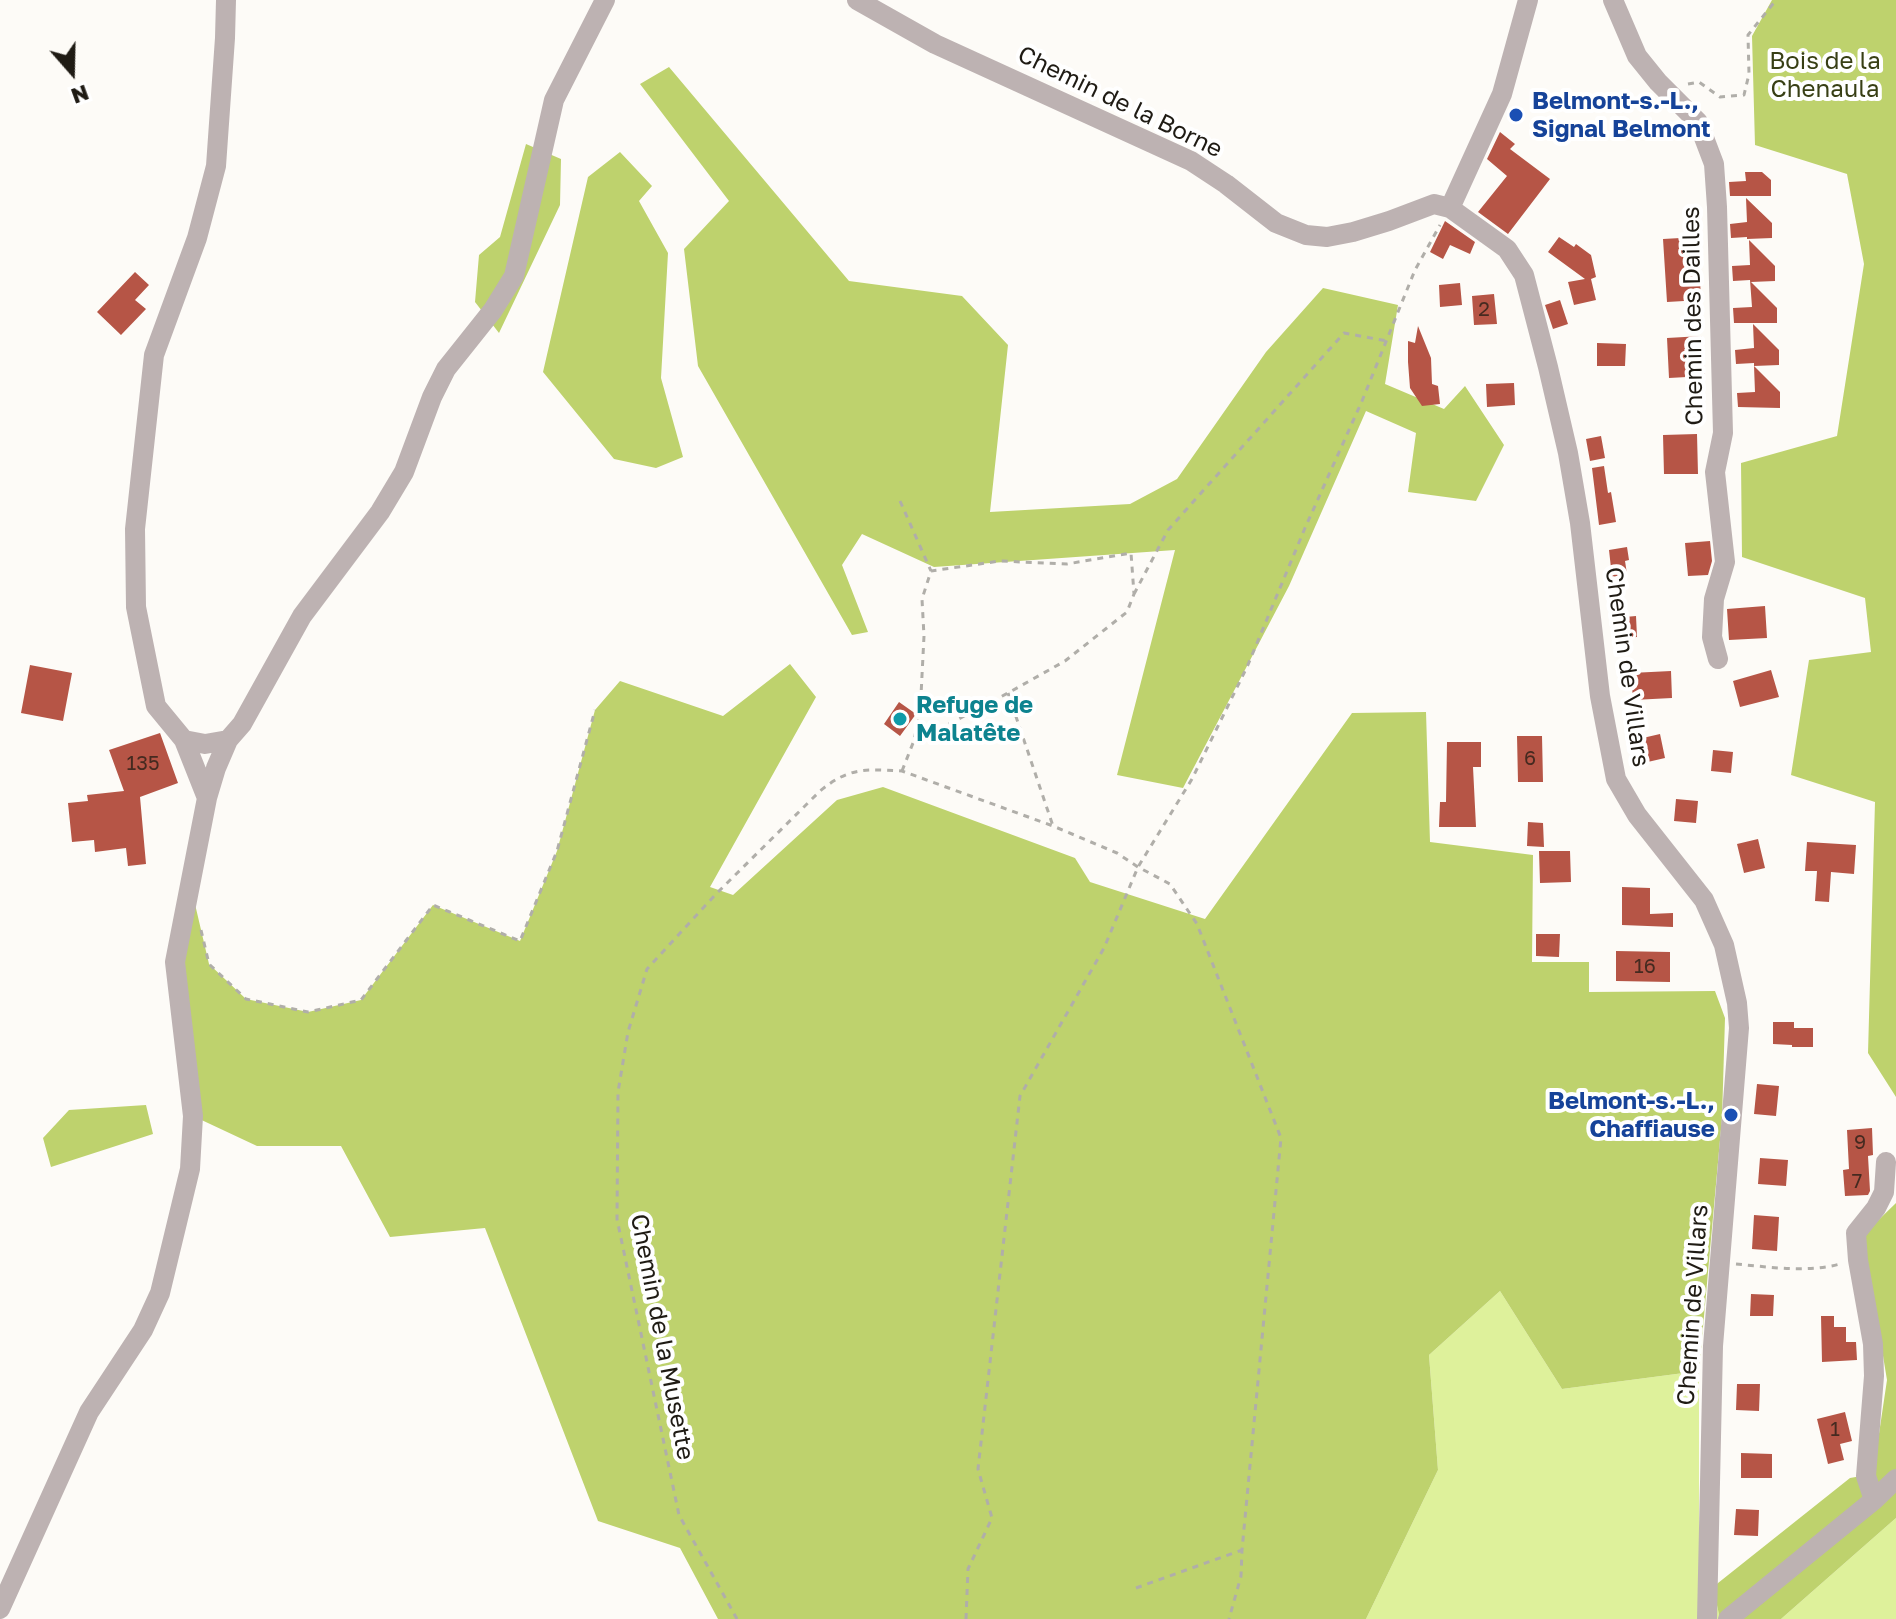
<!DOCTYPE html>
<html>
<head>
<meta charset="utf-8">
<style>
	body { margin:0 }
	#map { position:relative; width:1896px; height:1619px; overflow:hidden; background:#fdfbf7; font-family:"Golos Text",sans-serif }
	canvas { display:block }
	.north { position:absolute; left:32px; top:32px; width:80px; height:80px; -webkit-text-stroke:6px #fff; paint-order:stroke; rotate:160deg; font-size:22px; font-weight:700; line-height:32px; text-align:center; color:#1f1b14 }
	.north::after { content:''; display:block; margin:auto; width:28px; height:36px; background:#1f1b14; clip-path:polygon(50% 0,100% 100%,50% 72%,0 100%) }
</style>
</head>
<body>
<div id="map">
<canvas width="1896" height="1619"></canvas>
<div class="north">N</div>
</div>
<script>
const g = document.querySelector('canvas').getContext('2d');
g.lineJoin = 'round';
function fill(path, color) {
  g.fillStyle = color;
  g.fill(path, 'evenodd');
}
function strokePath(path, color, width, dash) {
  g.strokeStyle = color;
  g.lineWidth = width;
  g.lineCap = dash ? 'butt' : 'round';
  g.setLineDash(dash || []);
  g.stroke(path);
}
function label(font, color, halo, rows, align = 'center') {
  g.font = font + ' "Golos Text",sans-serif';
  g.lineWidth = 8;
  g.setLineDash([]);
  g.textBaseline = 'middle';
  g.strokeStyle = halo;
  g.fillStyle = color;
  for (const [text, x, y, turn = 0] of rows) {
    g.save();
    g.translate(x, y);
    g.rotate((+turn || 0) * Math.PI / 180);
    g.textAlign = isNaN(turn) ? turn : align;
    if (halo) g.strokeText(text, 0, 0);
    g.fillText(text, 0, 0);
    g.restore();
  }
}
fill(new Path2D(`
	M1500,1291L1562,1389L1699,1371V1589L1713,1587L1720,1619H1366L1438,1470L1429,1355Z
	M1896,1518V1619H1781Z`), '#def19b');
fill(new Path2D(`
	M1772,0H1896V1097L1868,1053L1875,802L1791,775L1809,660L1871,652L1865,598L1742,557L1741,463L1837,436L1864,264L1847,174L1755,145L1752,36Z
	M669,67L849,281L962,296L1008,345L990,512L1130,504L1177,479L1266,352L1323,288L1398,305L1385,384L1444,409L1465,386L1504,445L1476,501L1408,492L1416,433L1366,411L1289,586L1183,788L1117,775L1175,550L934,567L862,534L842,565L868,632L852,635L698,366L684,249L729,201L640,84Z
	M526,144L561,159L560,205L499,333L475,302L479,255L500,237Z
	M620,152L652,186L639,201L668,253L661,378L683,457L656,468L614,459L543,372L588,177Z
	M790,664L816,697L710,887L733,895L837,800L883,787L1075,858L1090,882L1205,919L1352,713L1426,712L1430,842L1533,855L1532,962H1589V992L1715,991L1725,1018L1722,1118L1699,1371L1562,1389L1500,1291L1429,1355L1438,1470L1366,1619H718L680,1548L598,1521L485,1228L390,1237L341,1146H257L193,1116L175,962L191,887L209,964L246,999L308,1012L361,1000L433,905L520,941L557,851L595,710L620,681L723,716Z
	M146,1105L153,1134L51,1167L43,1138L69,1110Z
	M1896,1203V1518L1781,1619H1720L1713,1587L1850,1478L1873,1474L1887,1380L1863,1235Z`), '#bed26d');
fill(new Path2D(`
	M1500,132L1515,144L1510,149L1550,179L1508,234L1478,212L1507,176L1487,159Z
	M1745,172H1762L1771,180V196H1730L1729,182L1746,181Z
	M1746,198L1772,223V238L1747,239V237L1731,238L1730,224L1747,222Z
	M1445,221L1475,242L1470,254L1450,245L1443,259L1430,252Z
	M1559,237L1574,247L1576,244L1591,255L1596,277L1591,279L1596,300L1574,305L1568,282L1585,279L1548,252Z
	M1698,237L1701,300L1667,302L1663,239Z
	M1749,240L1775,266V281L1751,282L1777,308V323H1734L1733,308L1752,307L1750,280L1733,281L1732,266L1750,265Z
	M135,272L149,285L135,300L146,309L121,335L97,312Z
	M1460,283L1462,305L1440,307L1439,285Z
	M1494,294L1497,324L1474,325L1472,296Z
	M1560,300L1568,324L1553,329L1545,305Z
	M1753,324L1779,350V365L1754,366V363L1736,364L1735,350L1754,348Z
	M1418,326L1431,358L1432,384L1438,386L1440,404L1422,406L1410,388L1408,362V341L1415,343Z
	M1702,336L1705,376L1669,378L1667,338Z
	M1597,343L1626,344L1625,366H1597Z
	M1754,366L1780,392V408L1738,407L1737,393L1755,392Z
	M1514,383L1515,405L1487,407L1486,384Z
	M1697,434L1698,474H1664L1663,435Z
	M1601,436L1605,458L1590,461L1586,439Z
	M1604,466L1608,493L1611,492L1616,522L1599,525L1592,468Z
	M1710,541L1712,561L1708,575L1688,576L1685,543Z
	M1627,547L1629,560L1625,561L1627,574L1612,577L1609,550Z
	M1765,606L1767,638L1729,640L1727,609Z
	M1636,616L1637,637L1615,639L1614,618Z
	M30,665L72,673L63,721L21,713Z
	M1771,670L1779,697L1740,707L1733,681Z
	M1671,671L1672,698L1633,700L1631,673Z
	M899,702L916,714L900,736L884,724Z
	M160,733L178,783L140,797L146,864L128,866L126,848L95,852L94,840L72,842L68,803L88,801L87,795L124,791L109,750Z
	M1660,734L1665,758L1639,764L1634,740Z
	M1517,736H1542L1543,782H1518Z
	M1447,742H1481V767H1473L1476,827H1439L1440,802H1446Z
	M1713,750L1733,752L1731,773L1711,771Z
	M1676,799L1698,801L1696,823L1674,821Z
	M1528,822L1543,823L1544,847L1527,846Z
	M1758,839L1765,868L1744,873L1737,844Z
	M1807,842L1856,845L1854,874L1831,872L1829,902L1815,901L1817,871H1805Z
	M1539,851H1570L1571,882L1540,883Z
	M1622,887L1650,888V914L1673,913V927L1622,925Z
	M1536,934H1560L1559,957L1536,956Z
	M1616,951L1670,952V982L1616,981Z
	M1773,1022H1794V1028H1813V1047H1792V1045L1773,1044Z
	M1757,1084L1779,1086L1776,1116L1754,1114Z
	M1872,1128L1873,1155L1868,1156L1870,1191L1868,1195L1845,1196L1843,1170L1849,1169L1847,1130Z
	M1760,1158L1788,1160L1786,1186L1758,1184Z
	M1754,1215L1779,1217L1777,1251L1752,1249Z
	M1751,1294L1774,1295L1773,1316H1750Z
	M1821,1316H1834V1327H1846V1342H1856L1857,1360L1822,1362Z
	M1737,1384H1760L1759,1411L1736,1410Z
	M1845,1412L1852,1441L1840,1444L1844,1460L1828,1464L1817,1419Z
	M1741,1453L1772,1454V1478H1741Z
	M1736,1509L1759,1510L1758,1536L1734,1535Z`), '#b65546');
strokePath(new Path2D(`
	M1688,84L1699,82L1720,97L1744,95L1749,74L1748,35L1776,0
	M900,501L931,571
	M1134,594L1168,530L1344,333L1387,341
	M1008,693L1053,826
	M902,771L913,743L920,715L924,636L922,599L931,571L1000,561L1067,564L1131,553L1134,594L1127,612L1065,661L1008,693L913,743
	M201,930L209,964L246,999L308,1012L361,1000L433,905L520,941L557,851L595,710
	M1736,1264C1770,1267 1806,1273 1840,1264
	M1136,1588L1242,1550
	M737,1619L679,1515L617,1219L618,1092L628,1032L647,969L716,894L820,791C849,767 866,769 902,771L1053,826L1117,853L1138,867L1170,884L1197,924L1281,1138L1242,1550L1241,1576L1229,1619
	M966,1619L968,1569L992,1518L978,1469L1020,1096L1104,948L1138,867L1192,779L1247,667L1305,528L1362,401L1415,270L1440,225`), '#b0aea9', 3, [6, 6]);
strokePath(new Path2D(`
	M857,0L935,44L1191,161L1226,184L1276,223L1306,235L1327,237L1353,232L1389,221L1434,204L1450,208L1507,249L1524,275L1548,367L1568,453L1580,523L1600,696L1616,779L1637,815L1704,900L1724,945L1737,1003L1739,1028L1713,1346L1707,1619
	M1613,0L1637,56L1658,82L1698,122L1714,164L1717,207L1723,433L1715,472L1725,562L1714,599L1712,637L1718,659
	M1450,208L1502,94L1528,0
	M184,740L205,744L228,740
	M207,798L184,740L156,706L136,607L135,529L154,355L197,238L216,166L225,38L226,0
	M1874,1500L1866,1476L1874,1376L1873,1344L1858,1260L1856,1233L1876,1208L1884,1192L1886,1162
	M0,1609L89,1412L143,1330L160,1293L190,1169L193,1116L175,962L207,798L216,768L228,740L242,724L302,616L380,512L404,472L432,397L446,369L493,310L514,276L554,100L605,0
	M1728,1619L1874,1500L1896,1479`), '#bdb2b2', 20);
for (const [x, y, r, color] of [
	[1516,115,8,"#1a4fb4"],
	[900,719,8,"#0f9aa8"],
	[1731,1115,8,"#1a4fb4"]
]) {
  const dot = new Path2D();
  dot.arc(x, y, r, 0, 2 * Math.PI);
  g.fillStyle = color;
  g.fill(dot);
  strokePath(dot, '#fff', 3);
}
label('20px', '#452a20', null, [
	["2",1484,310],
	["6",1530,759],
	["135",143,764],
	["16",1645,967],
	["9",1860,1143],
	["7",1857,1182],
	["1",1835,1430]
]);
label('24px', '#383f15', '#fff', [
	["Bois de la",1825,61],
	["Chenaula",1825,89]
]);
label('bold 24px', '#164399', '#fff', [
	["Belmont-s.-L.,",1532,101],
	["Signal Belmont",1532,129],
	["Belmont-s.-L.,",1715,1101,"right"],
	["Chaffiause",1715,1129,"right"]
], 'left');
label('24px', '#1f1b14', '#fff', [
	["Chemin de la Borne",1120,102,26],
	["Chemin des Dailles",1693,316,-91],
	["Chemin de Villars",1627,667,82],
	["Chemin de Villars",1693,1305,-86],
	["Chemin de la Musette",662,1337,79]
]);
label('bold 24px', '#0d838f', '#fff', [
	["Refuge de",916,705],
	["Malatête",916,733]
], 'left');
</script>
</body>
</html>
